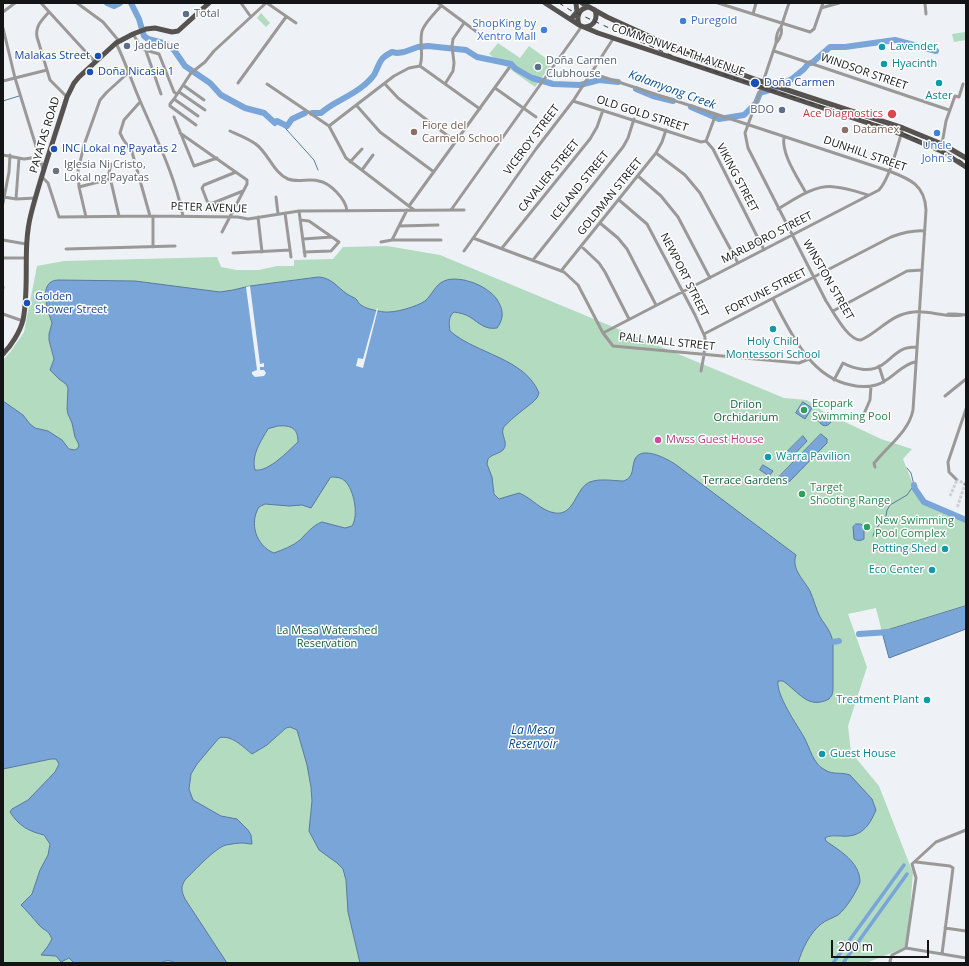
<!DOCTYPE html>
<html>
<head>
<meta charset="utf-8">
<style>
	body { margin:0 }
	#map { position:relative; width:969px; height:966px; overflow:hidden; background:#eef2f6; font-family:"Open Sans",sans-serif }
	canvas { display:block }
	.frame { position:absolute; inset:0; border:4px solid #131416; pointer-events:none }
	.scale { position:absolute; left:831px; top:940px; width:98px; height:18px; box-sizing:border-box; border:2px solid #131416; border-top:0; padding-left:5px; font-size:12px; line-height:14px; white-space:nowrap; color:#131416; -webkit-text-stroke:3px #fff; paint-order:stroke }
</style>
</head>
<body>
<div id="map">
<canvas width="969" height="966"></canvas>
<div class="frame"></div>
<div class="scale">200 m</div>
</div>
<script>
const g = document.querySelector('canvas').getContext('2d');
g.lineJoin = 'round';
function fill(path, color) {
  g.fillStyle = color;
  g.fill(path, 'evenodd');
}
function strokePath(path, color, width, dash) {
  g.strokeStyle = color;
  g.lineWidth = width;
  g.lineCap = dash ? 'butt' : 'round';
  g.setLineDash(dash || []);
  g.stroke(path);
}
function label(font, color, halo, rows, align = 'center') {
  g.font = font + ' "Open Sans",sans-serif';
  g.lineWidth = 3;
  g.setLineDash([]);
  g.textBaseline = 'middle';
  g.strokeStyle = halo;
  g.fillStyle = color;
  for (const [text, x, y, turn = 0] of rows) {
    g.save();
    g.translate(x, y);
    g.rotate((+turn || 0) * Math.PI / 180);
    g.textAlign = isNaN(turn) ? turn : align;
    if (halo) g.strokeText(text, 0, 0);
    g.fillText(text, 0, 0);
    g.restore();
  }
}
fill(new Path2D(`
	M261,13L270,23L266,27L257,18Z
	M966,32V40L954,42L952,34Z
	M498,43L520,58L529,46L551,62L549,63L551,65L535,87L489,54Z
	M387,246L440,255L784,398L807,400L824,412L881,439L912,449L903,459L915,489L924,502L966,520V606L882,632L876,608L848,614L867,667L848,726L851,752L879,786L913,873L907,947L866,963H3V360L11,351L24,332L37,266L64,261L217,257L221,267L237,270H259L277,266H294V260L333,259L343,247Z`), '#b2dbc0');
const water = new Path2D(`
	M319,277C332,278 337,287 347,294C350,296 354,297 357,300C358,302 359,304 361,305C366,309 378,311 384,312C395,313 416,307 425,301C432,295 435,285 444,281C460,274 492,287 499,303C504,312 503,320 497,328C485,330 479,323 470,317C465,314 460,313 454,312C448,317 449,324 450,331C476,354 525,358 539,393L537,398L533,402C527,407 504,424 503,429C501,436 509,443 503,450C499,454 492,454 488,459L487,464L492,477L494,494L499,499L519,493C532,498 541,511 555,513C575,516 575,488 590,482C600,478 614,481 624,481C635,476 631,468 635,459C642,445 667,459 675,464L796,555C791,569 804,580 810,591C814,600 816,609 820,617C826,626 831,632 833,642V690L832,695L829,699C808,710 799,692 783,681H778C776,695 797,725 804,737C810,748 813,764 825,770C833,775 842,772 850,775L872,799L876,810C869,827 860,838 841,836C835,836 830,835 825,838L826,841C840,851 860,862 860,882C857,891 846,909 838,915C833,918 826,920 821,924C810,933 802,949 798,963H360L348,912L346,880L343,869L337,863L319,850L309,831L312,801L311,787L307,765L297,730L290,727L286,728L267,745L252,754C243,747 231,734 219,738L197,764L191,774L189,789L193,800L221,816L237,819L248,830L251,835L252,844C248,844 246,843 242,843C238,843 231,844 226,845C215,848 194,871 185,880C180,888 182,892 185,899L227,963H175C170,960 166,960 161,963H74L69,958L61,962L56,956L41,955L48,946L52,939C47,928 45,932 39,925C33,918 27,911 21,905L32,894L40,870L48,855L50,844L44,835C28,831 19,826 10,812L12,809L28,800L55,772L59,764L56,759H51L3,769V401L23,415L30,424L35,428L48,431L62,440L69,449L75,450L78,448L79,445L75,437L72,423L68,414L67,409L68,388L66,384L59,379L50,370L54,359L49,340V334L52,323C48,311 37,281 58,280L135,281L220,292L233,290L250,286ZM278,426C291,425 298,428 298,442C288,451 269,472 255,470C251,455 261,441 268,429ZM333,477C337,477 342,478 345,481C354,490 359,515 352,526L345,528L322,522C313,525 306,534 300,540C293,546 282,550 274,553C256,546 249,523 259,507L265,504L289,506L302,505L311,508L330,478Z
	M803,402L812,408L805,419L796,413Z
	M818,415L820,417L825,415L828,417L831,422C827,428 821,426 819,421L815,420V416Z
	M821,434L827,439V443L787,484H785L779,477Z
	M803,436L807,441L789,460L784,455Z
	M763,465L773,471L769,476L760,470Z
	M856,524H861L864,527V539C860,541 858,541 854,539L853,527Z
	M966,606V629L889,658L882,632Z`);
fill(water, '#79a5d9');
strokePath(water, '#5a7a9e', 1);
fill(new Path2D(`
	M250,286L260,364L264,363V367H260V370H264L266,373L264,376L255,377L252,374V372L257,370L246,287Z
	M377,308L378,309L363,368L356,366L358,358L363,359Z`), '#eef2f6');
strokePath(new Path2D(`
	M3,101L19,96
	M284,124L286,129L314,160L318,170
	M873,536L875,530L886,516L887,510L890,505L907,495L914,485L911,473L907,468`), '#5a7a9e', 1);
strokePath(new Path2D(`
	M833,963L904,865
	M843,963L907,874`), '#79a5d9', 3.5);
strokePath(new Path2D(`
	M107,3L114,6L120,3
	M131,3L139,19L144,36L148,39L167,44L174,50L185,66L210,83L221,95L245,108L264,113L275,123L277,121L287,126L292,119L305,113
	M636,89L653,96L673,101
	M691,107L719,119L744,115L756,103L760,93L770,90L792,79L804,69L808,64L813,62L830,47H845L895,40L936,51
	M312,113H321C333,102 350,97 363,86C366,84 374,76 375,73C381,61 379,59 392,52L397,53L404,52L418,47L428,46L466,50L477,57L511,64L516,69L532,78L553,84L580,85L599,80L618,82
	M914,485L915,489L924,502L966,520
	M859,634L889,632
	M833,642L839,641`), '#79a5d9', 6);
strokePath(new Path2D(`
	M956,479L965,484L957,508
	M950,496L957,480`), '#cdd1d4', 3, [3, 1.5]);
strokePath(new Path2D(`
	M41,3L95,62
	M77,3L103,22L119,41
	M241,3L251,17
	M267,3L296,23
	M438,3L485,38
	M718,3L810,32L814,29L823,3
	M925,3L926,14
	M821,8L839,3
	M3,12L15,3
	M49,12C42,20 35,26 37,37L50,80L67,97
	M753,14L756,3
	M3,28L15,78L43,169
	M133,34L142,49L159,54L174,92L177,94
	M777,42C780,38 783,33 781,27L789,3
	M116,43C126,63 132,83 141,103C157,140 175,176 183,216
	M146,51L161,94
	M774,51L949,110
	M420,66L480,109
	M420,66C424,55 419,43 422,31C425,22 435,13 441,6
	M591,73L889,171C910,179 925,185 926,210L913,410C909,431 889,445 876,461L874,463L875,467
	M3,81L47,70
	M763,82L776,43C776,37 777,31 781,27
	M238,83L286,17
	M267,84L329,126L346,158L414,210
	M385,84L398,98L456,142
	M445,84L453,71L454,63L452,46L453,39L464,23
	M183,85L204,100
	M495,88L536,117
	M761,89L745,133L748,148L826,301C833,311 848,341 861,340C879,332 891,314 913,312C929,310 946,318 962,315
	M179,92L205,110
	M174,99L198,116
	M573,101L701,142L706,141
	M140,102L124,120L120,133L123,139L132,152L150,216
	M357,106L380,132L434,172
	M716,114L706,141L713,149L764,250
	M174,117L194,166L217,158
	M196,125L170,106V104L174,99L191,73L205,62L214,51L266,3
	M329,126L394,76L409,68L420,66
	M230,131C239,135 250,139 257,145C269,155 274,173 288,179C298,183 309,178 319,181C330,183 346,199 347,211
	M180,133L247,180V184L222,232
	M784,137C781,154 798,178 806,193
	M942,144L946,121L955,96L959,97L963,84
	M656,153L685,175L700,193L738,263
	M3,155L24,159L39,157
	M350,162L362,149
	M111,164L109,173L119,216
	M362,170L373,155
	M638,176L661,196L678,217L710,278
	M42,177L48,183L59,217L150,216L238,217L248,219L299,211L464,210
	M79,187L110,179
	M4,197L16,199L36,198
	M276,197L278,214
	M16,199L19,158
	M619,200L647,224L695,315L705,337L704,355L701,371
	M3,203L9,172L10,155
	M213,203L243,191
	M409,206L509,68
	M778,209C795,199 815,184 835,187C847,188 858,192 868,195
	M232,210V207L225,204L209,203L207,201L202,188L204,185L236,172
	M451,210L582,26
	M299,211L305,256
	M285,213L291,257
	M86,217L79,187L78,171L84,145L100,100L107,92L129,72
	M258,217L262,252
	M300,220L309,221L339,242L331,251L304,252
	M600,223L618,238L627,249L656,305
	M399,226L438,225
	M473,238L564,272L578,285L603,333L613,346L799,363L809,359
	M303,239L332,237
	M3,240L26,244
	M392,240L407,210
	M381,242L392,240H441
	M581,246L599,263L605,272L629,319
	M153,247V216
	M502,248L590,139L597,127L603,110
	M66,249L175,246
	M464,251L536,149L573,101L613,39
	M233,253L290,250
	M3,258H26
	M533,260L623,147L628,138L634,119
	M561,271L656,153L662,142L666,130
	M3,288V287
	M773,299C791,333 810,377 851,385C859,387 868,387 876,385C891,381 900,365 915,362
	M833,311L907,271L922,270
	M3,314L23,321
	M948,314H955L966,315
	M603,333L879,190C890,178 898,144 903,128
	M704,334L891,237C902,233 912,230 924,231
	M879,366L884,382
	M834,380L843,363C854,369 870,373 882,365C895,356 898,347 916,347
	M945,396L966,379
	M863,416L870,400L871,386
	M956,479L949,472L948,462L966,409
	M965,484H966
	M916,862L950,866L953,868L942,954
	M945,928L966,931
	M906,948L916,878L912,864L936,842L966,830
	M891,963L890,961L892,955L906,948L966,958`), '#9b9998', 3);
strokePath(new Path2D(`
	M545,3L579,25L598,33L901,134L941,151L966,167
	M582,3L607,17L699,59L763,82L903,128L942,144L966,158
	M571,19L577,12L576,3
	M579,25C576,16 579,9 588,7
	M585,27C594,26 598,19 595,10
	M3,354C11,346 20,332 23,320C30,285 22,249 31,214C41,175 55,136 67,97L74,83L79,77L116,43L133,34L146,29L155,28L172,32L178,31L209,3`), '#565250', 5);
strokePath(new Path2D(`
	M559,3L570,10L618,32L680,59L719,73L895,130L943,150L966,164`), '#393a3d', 1, [5, 5]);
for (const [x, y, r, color] of [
	[186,14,4,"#5c6f8a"],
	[683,21,4,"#3f7fe0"],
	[544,30,4,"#3f7fe0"],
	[127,46,4,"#5c6f8a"],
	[882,47,4,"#0f9aa8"],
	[98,56,4,"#1a4fb4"],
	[884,64,4,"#0f9aa8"],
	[538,67,4,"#5c6f8a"],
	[90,72,4,"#1a4fb4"],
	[755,83,5,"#1a4fb4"],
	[939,83,4,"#0f9aa8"],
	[782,110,4,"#5c6f8a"],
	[892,114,5,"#e0444e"],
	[845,130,4,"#8d6e63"],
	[414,132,4,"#8d6e63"],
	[937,133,4,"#3f7fe0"],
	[54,149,4,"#1a4fb4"],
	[56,171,4,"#6b7280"],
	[27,303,4,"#1a4fb4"],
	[773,329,4,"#0f9aa8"],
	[804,410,4,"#2e9e5b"],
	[658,440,4,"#d1479c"],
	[768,457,4,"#0f9aa8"],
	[802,494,4,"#2e9e5b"],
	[867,527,4,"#2e9e5b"],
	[945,549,4,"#0f9aa8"],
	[932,570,4,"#0f9aa8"],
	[927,700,4,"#0f9aa8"],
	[822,754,4,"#0f9aa8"]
]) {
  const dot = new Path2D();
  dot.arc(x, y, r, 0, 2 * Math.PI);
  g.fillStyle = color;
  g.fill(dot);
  strokePath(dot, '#fff', 1.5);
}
label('11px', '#4e5e75', '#fff', [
	["Total",194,14],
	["Jadeblue",135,46],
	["Doña Carmen",546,61],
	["Clubhouse",546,74],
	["BDO",774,110,"right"]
], 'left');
label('11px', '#366cbe', '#fff', [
	["Puregold",691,21],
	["ShopKing by",536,24,"right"],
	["Xentro Mall",536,37,"right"],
	["Uncle",937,146,"center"],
	["John's",937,159,"center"]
], 'left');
label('11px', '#0d838f', '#fff', [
	["Lavender",890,47],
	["Hyacinth",892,64],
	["Aster",939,96,"center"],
	["Holy Child",773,342,"center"],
	["Montessori School",773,355,"center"],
	["Warra Pavilion",776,457],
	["Potting Shed",937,549,"right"],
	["Eco Center",924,570,"right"],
	["Treatment Plant",919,700,"right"],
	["Guest House",830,754]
], 'left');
label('11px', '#131416', '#fff', [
	["COMMONWEALTH AVENUE",678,50,19],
	["WINDSOR STREET",864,72,19],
	["OLD GOLD STREET",642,114,18],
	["PAYATAS ROAD",45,135,-73],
	["VICEROY STREET",532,140,-53],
	["DUNHILL STREET",865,154,19],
	["CAVALIER STREET",549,176,-51],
	["VIKING STREET",737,178,62],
	["ICELAND STREET",580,186,-51],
	["GOLDMAN STREET",610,197,-51],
	["PETER AVENUE",209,208,2],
	["MARLBORO STREET",767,238,-27],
	["NEWPORT STREET",684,275,63],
	["WINSTON STREET",828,280,60],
	["FORTUNE STREET",766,292,-27],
	["PALL MALL STREET",667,342,6]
]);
label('11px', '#164399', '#fff', [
	["Malakas Street",90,56,"right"],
	["Doña Nicasia 1",98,72],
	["Doña Carmen",764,83],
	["INC Lokal ng Payatas 2",62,149],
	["Golden",35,297],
	["Shower Street",35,310]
], 'left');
label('11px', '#be3a42', '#fff', [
	["Ace Diagnostics",883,114]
], 'right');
label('11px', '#785e54', '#fff', [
	["Fiore del",422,126],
	["Carmelo School",422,139],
	["Datamex",853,130]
], 'left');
label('11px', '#5b616d', '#fff', [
	["Iglesia Ni Cristo,",64,165],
	["Lokal ng Payatas",64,178]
], 'left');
label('11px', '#27864d', '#fff', [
	["Ecopark",812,404],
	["Swimming Pool",812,417],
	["Target",810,488],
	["Shooting Range",810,501],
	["New Swimming",875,521],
	["Pool Complex",875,534]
], 'left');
label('11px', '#105e38', '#fff', [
	["Drilon",746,405],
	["Orchidarium",746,418],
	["Terrace Gardens",745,481],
	["La Mesa Watershed",327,631],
	["Reservation",327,644]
]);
label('11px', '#b23c85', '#fff', [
	["Mwss Guest House",666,440]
], 'left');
label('italic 12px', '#084c8a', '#fff', [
	["Kalamyong Creek",672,90,20],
	["La Mesa",533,731],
	["Reservoir",533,745]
]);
</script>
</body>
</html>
